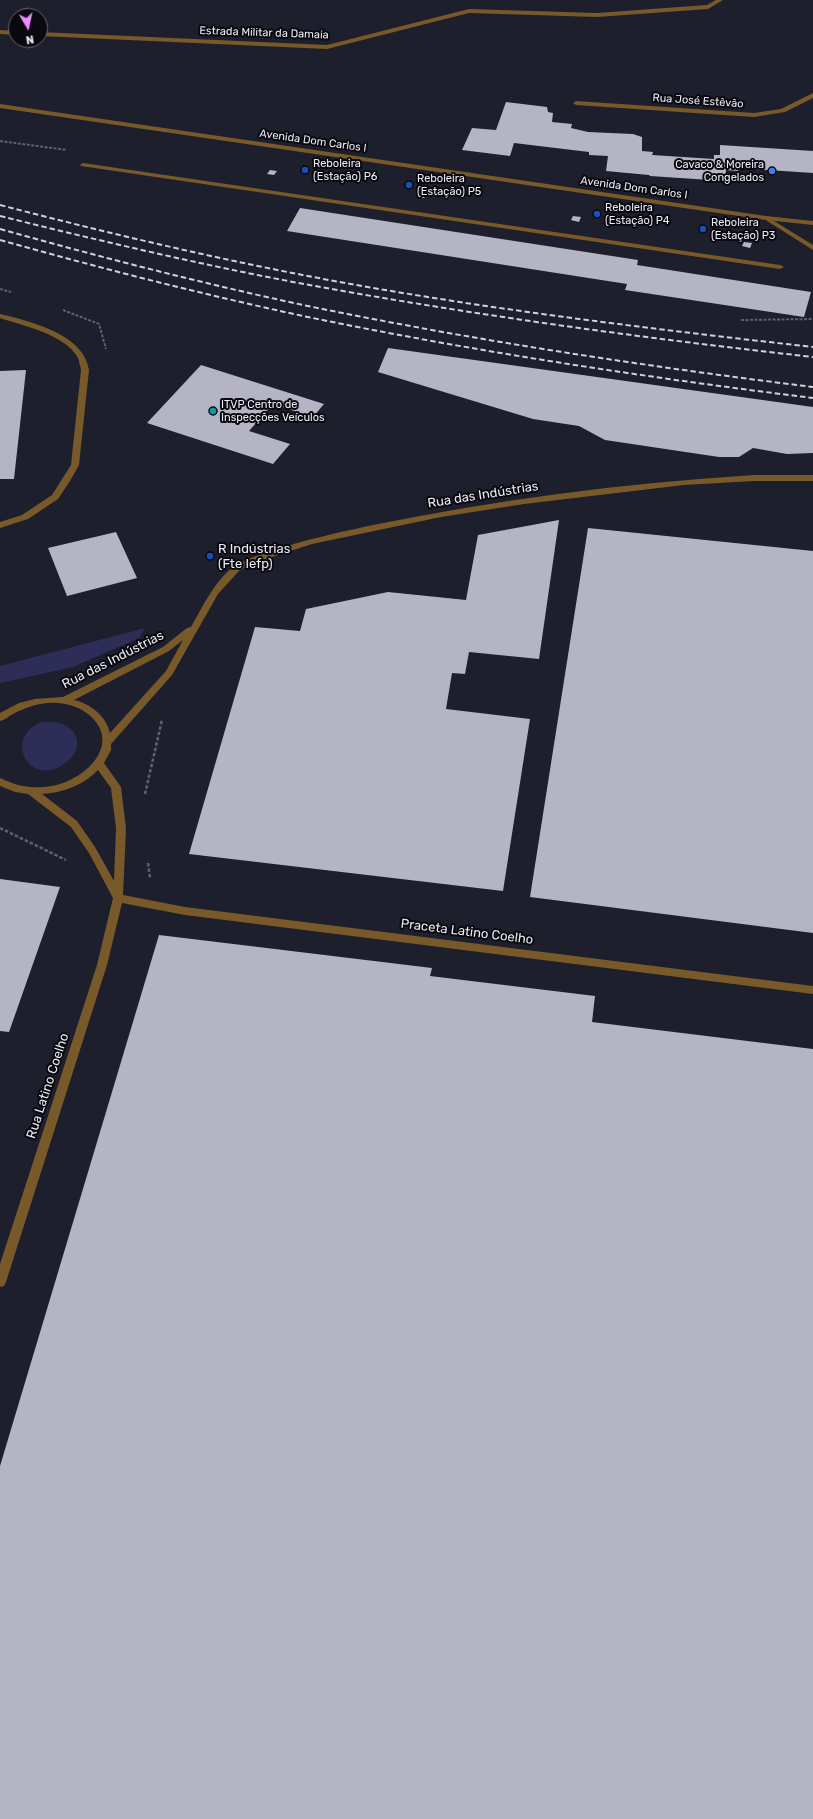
<!DOCTYPE html>
<html>
<head>
<meta charset="utf-8">
<style>
	body { margin:0 }
	#map { position:relative; width:813px; height:1819px; overflow:hidden; background:#1e1f2c; font-family:Rubik,sans-serif }
	canvas { display:block }
	.north { position:absolute; left:8px; top:8px; width:40px; height:40px; box-sizing:border-box; background:#09090f; border:1px solid #63636a; border-radius:50%; rotate:171deg; font-size:11px; font-weight:700; line-height:16px; text-align:center; color:#e9eaf3 }
	.north::after { content:''; display:block; margin:auto; width:14px; height:18px; background:#ea8dfd; clip-path:polygon(50% 0,100% 100%,50% 72%,0 100%) }
</style>
</head>
<body>
<div id="map">
<canvas width="813" height="1819"></canvas>
<div class="north">N</div>
</div>
<script>
const g = document.querySelector('canvas').getContext('2d');
g.lineJoin = 'round';
function fill(path, color) {
  g.fillStyle = color;
  g.fill(path, 'evenodd');
}
function strokePath(path, color, width, dash) {
  g.strokeStyle = color;
  g.lineWidth = width;
  g.lineCap = dash ? 'butt' : 'round';
  g.setLineDash(dash || []);
  g.stroke(path);
}
function label(font, color, halo, rows, align = 'center') {
  g.font = font + ' Rubik,sans-serif';
  g.lineWidth = 4;
  g.setLineDash([]);
  g.textBaseline = 'middle';
  g.strokeStyle = halo;
  g.fillStyle = color;
  for (const [text, x, y, turn = 0] of rows) {
    g.save();
    g.translate(x, y);
    g.rotate((+turn || 0) * Math.PI / 180);
    g.textAlign = isNaN(turn) ? turn : align;
    if (halo) g.strokeText(text, 0, 0);
    g.fillText(text, 0, 0);
    g.restore();
  }
}
fill(new Path2D(`
	M145,628L139,638L73,667L0,683V666Z
	M41,722C48,722 55,721 62,724C79,730 82,747 70,759C34,794 0,740 41,722Z`), '#2e2d58');
fill(new Path2D(`
	M506,102L547,107L548,112L553,113L552,122L572,124L571,128L588,132L633,134L642,137V151L653,152L652,155L714,159V155H720V145L813,151V173L738,168V171L726,170L725,181L650,176L649,175L606,171L608,156L589,155V152L514,143L510,156L462,150L472,128L496,130Z
	M270,170L277,171L274,175L267,174Z
	M419,192L427,194L424,198L417,197Z
	M300,208L638,260L637,265L811,292L804,317L625,290L627,284L287,231Z
	M573,216L581,217L579,222L571,220Z
	M744,242L752,243L750,248L742,246Z
	M388,348L813,407V453L787,454L753,448L739,457H719L605,440L579,426L533,419L378,372Z
	M201,365L324,404L313,417L273,404L249,431L290,444L273,464L147,423Z
	M26,370L14,479H0V371Z
	M559,520L539,659L469,652L465,674L452,673L446,709L530,719L503,891L189,854L255,627L300,631L306,609L388,592L466,600L478,535Z
	M588,528L813,551V933L530,897Z
	M116,532L137,578L67,596L48,548Z
	M0,879L60,887L9,1032L0,1031Z
	M159,935L432,968L430,976L595,996L592,1022L813,1049V1819H0V1466Z`), '#b4b4c5');
strokePath(new Path2D(`
	M0,141L67,150
	M0,289L11,292
	M63,310L99,324L106,349
	M741,320L813,319`), '#5f606c', 2, [3, 1.5]);
strokePath(new Path2D(`
	M145,794L162,720
	M0,828L66,860
	M148,863L150,878`), '#5f606c', 2.5, [3.5, 2]);
fill(new Path2D(`
	M83,163L780,265L784,267L780,269L81,166L80,165Z
	M766,216L813,245V250L764,219L762,218Z`), '#785929');
fill(new Path2D(`
	M716,0H723L708,9L597,17L469,13L327,49L40,36V32L327,45L469,9L597,13L707,5Z
	M0,30L16,31V35L0,34Z
	M813,93V98L785,112L754,117L576,105L573,103L576,101L754,113L781,109Z
	M0,314C26,320 73,332 85,358C87,362 88,366 89,370L79,465L70,481L58,499L28,519L0,528V522L22,515L52,495L71,465L81,370C80,366 79,361 78,358C65,334 23,326 0,318Z
	M754,475H813V481H754L684,485L524,504L441,517L312,544L253,563L239,571L218,594L172,675L111,744V750L104,763L121,787L126,828L123,895L185,907L813,986V994L185,915L122,903L107,965L6,1282L4,1286L0,1287V1264L97,965L113,898L89,853L71,827L28,794L15,792L0,786V778C8,781 15,785 23,786C38,789 56,787 70,780C98,767 117,737 88,714C76,705 62,702 48,703C36,704 24,708 13,714C9,716 5,720 0,721V713L19,703L35,699L63,697L163,647L187,628L191,627C202,608 216,578 235,566C247,558 260,555 274,550C305,540 336,533 368,526C495,500 624,483 754,475ZM183,640L166,671L110,733C106,716 91,704 74,700L169,651ZM98,770L111,788L116,828L114,881L95,847L77,821L42,794C62,793 84,785 98,770Z`), '#785929');
fill(new Path2D(`
	M0,104L766,216L813,221V225L766,220L0,108Z`), '#785929');
strokePath(new Path2D(`
	M0,205C127,238 255,268 385,290C527,314 670,331 813,347
	M0,216C101,241 202,265 304,284C473,315 642,338 813,357
	M0,229C100,257 201,283 303,305C472,340 642,366 813,387
	M0,240C100,268 201,294 303,316C472,351 642,377 813,398`), '#d0d1db', 2, [5.5, 3]);
for (const [x, y, r, color] of [
	[305,170,4,"#1a4fb4"],
	[772,171,4,"#3f7fe0"],
	[409,185,4,"#1a4fb4"],
	[597,214,4,"#1a4fb4"],
	[703,229,4,"#1a4fb4"],
	[213,411,4,"#0f9aa8"],
	[210,556,4,"#1a4fb4"]
]) {
  const dot = new Path2D();
  dot.arc(x, y, r, 0, 2 * Math.PI);
  g.fillStyle = color;
  g.fill(dot);
  strokePath(dot, '#09090f', 1.5);
}
label('11px', '#e9eaf3', '#09090f', [
	["Estrada Militar da Damaia",264,33,2],
	["Rua José Estêvão",698,101,4],
	["Avenida Dom Carlos I",313,141,8],
	["Avenida Dom Carlos I",634,188,8]
]);
label('11px', '#e9eaf3', '#09090f', [
	["Reboleira",313,164],
	["(Estação) P6",313,177],
	["Cavaco & Moreira",764,165,"right"],
	["Congelados",764,178,"right"],
	["Reboleira",417,179],
	["(Estação) P5",417,192],
	["Reboleira",605,208],
	["(Estação) P4",605,221],
	["Reboleira",711,223],
	["(Estação) P3",711,236],
	["ITVP Centro de",221,405],
	["Inspecções Veículos",221,418]
], 'left');
label('13px', '#e9eaf3', '#09090f', [
	["Rua das Indústrias",483,495,-9],
	["Rua das Indústrias",113,660,-27],
	["Praceta Latino Coelho",467,932,7],
	["Rua Latino Coelho",48,1086,-72]
]);
label('13px', '#e9eaf3', '#09090f', [
	["R Indústrias",218,549],
	["(Fte Iefp)",218,564]
], 'left');
</script>
</body>
</html>
